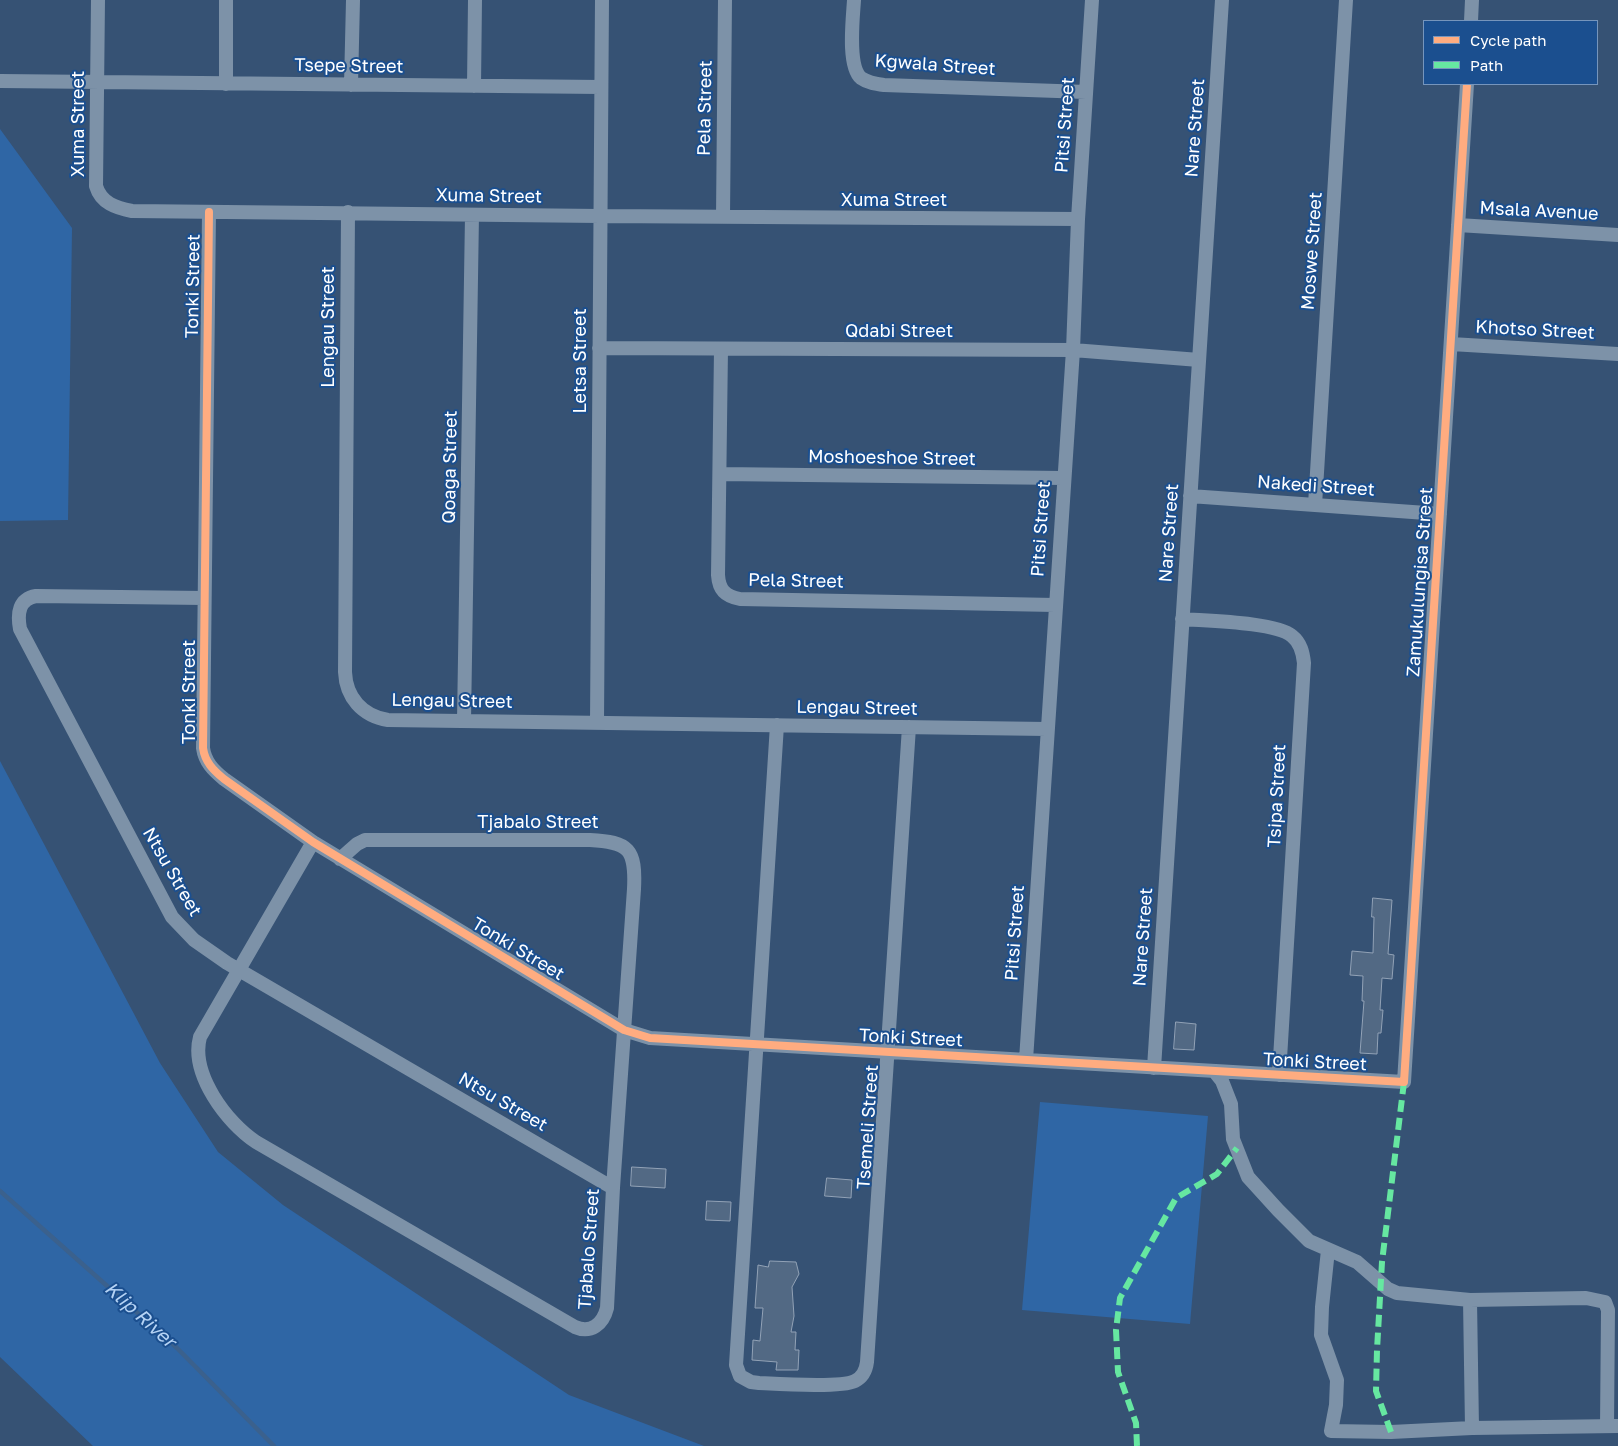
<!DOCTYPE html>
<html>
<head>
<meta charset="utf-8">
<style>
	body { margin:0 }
	#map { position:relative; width:1618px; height:1446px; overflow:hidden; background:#365274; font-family:"Golos Text",sans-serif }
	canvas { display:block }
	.legend { position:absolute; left:1423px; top:20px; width:175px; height:65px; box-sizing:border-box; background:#1b4f8f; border:1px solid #7695bc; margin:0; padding:6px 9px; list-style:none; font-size:15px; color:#fff }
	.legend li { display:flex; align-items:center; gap:10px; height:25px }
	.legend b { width:25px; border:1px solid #7695bc }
</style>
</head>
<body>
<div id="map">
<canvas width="1618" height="1446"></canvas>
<ul class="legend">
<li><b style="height:6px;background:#ffac80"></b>Cycle path</li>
<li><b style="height:6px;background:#66e7a1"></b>Path</li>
</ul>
</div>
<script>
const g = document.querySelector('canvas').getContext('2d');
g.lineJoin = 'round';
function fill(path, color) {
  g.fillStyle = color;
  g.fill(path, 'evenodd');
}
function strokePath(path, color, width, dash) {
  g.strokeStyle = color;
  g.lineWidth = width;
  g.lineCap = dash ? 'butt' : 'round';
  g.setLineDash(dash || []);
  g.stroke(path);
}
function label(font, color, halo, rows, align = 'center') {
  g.font = font + ' "Golos Text",sans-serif';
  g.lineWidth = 4;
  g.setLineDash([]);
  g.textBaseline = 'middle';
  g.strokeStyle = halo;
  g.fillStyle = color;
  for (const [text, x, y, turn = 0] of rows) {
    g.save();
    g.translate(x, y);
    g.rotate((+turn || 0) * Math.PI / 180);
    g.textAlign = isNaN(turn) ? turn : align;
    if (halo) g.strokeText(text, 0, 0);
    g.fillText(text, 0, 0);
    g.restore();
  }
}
fill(new Path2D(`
	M0,129L72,228L68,520L0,521Z
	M0,761L160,1063L218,1152L283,1205L569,1395L704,1446H93L0,1357Z
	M1040,1102L1208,1116L1190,1324L1022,1310Z`), '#2f66a5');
strokePath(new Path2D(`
	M0,1191L177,1348L274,1446`), '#3b618d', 4.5);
const building = new Path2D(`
	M1373,898L1392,900L1388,954L1394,955L1392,979L1382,978L1380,1010H1383L1381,1033H1378L1377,1054L1360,1053L1364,1001H1362L1363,976L1350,975L1352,951L1373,953L1374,917H1372Z
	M1176,1022L1196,1024L1194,1050L1174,1049Z
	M632,1167L666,1169L665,1188L631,1186Z
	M827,1178L852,1180L851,1198L825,1196Z
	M707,1201L731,1202L730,1221L706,1220Z
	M770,1261L796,1262L799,1274L792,1287L794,1316L791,1332H796L795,1350H799L798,1370H776L777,1362L752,1360L753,1340L760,1341L763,1308H755L758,1265L768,1267Z`);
fill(building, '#526984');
strokePath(building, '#92a2b6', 1);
strokePath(new Path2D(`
	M98,0L96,186C101,203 116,208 132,211L600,216L1078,219
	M854,0C853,18 847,66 861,78C868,83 876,84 884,85L1086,92
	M1471,21L1472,0
	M0,81L601,87
	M226,84V0
	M351,85L353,0
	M474,86L475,0
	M209,212L203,748C205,762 213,770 224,779L313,842L624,1030L650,1038L1404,1082L1467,84
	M348,212L345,672C346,697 362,716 388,720L1047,729
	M723,217L725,0
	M1458,225L1618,235
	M1451,344L1618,354
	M599,348L1073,350L1199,360
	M721,349L718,575C719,590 725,596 740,599L1055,605
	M721,474L1063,478
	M1190,496L1440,514
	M1315,505L1346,0
	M204,598L36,596C19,599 17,613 20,629L172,917L194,940L227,963L613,1188
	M1182,619C1206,621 1276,622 1292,636C1301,643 1303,653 1304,663L1279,1075
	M464,721L472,215
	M597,723L602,0
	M777,725L736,1365L740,1376L751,1382L759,1383C779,1384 841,1388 855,1381C863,1377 866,1370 867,1362L909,727
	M313,842L200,1037C190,1074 227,1123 256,1142L575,1327C591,1334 603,1324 607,1308L613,1188L634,889C636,849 629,842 590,840H365L357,844L340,859
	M1026,1060L1073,350L1078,219L1092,0
	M1154,1068L1222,0
	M1214,1071L1222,1081L1231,1104L1233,1139L1248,1177L1278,1210L1309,1241L1357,1262L1388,1289L1397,1293L1470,1300
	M1328,1250L1322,1307L1321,1335L1337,1380L1336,1405L1331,1431L1391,1432L1472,1428L1618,1426
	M1472,1428L1470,1300L1586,1298L1605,1302L1608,1310L1607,1426`), '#7d92a8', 14);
strokePath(new Path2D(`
	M1391,1432L1376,1391L1377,1350L1382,1262L1404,1082
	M1137,1446L1136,1423L1118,1372L1116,1330L1120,1298L1176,1198L1217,1174L1237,1148`), '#66e7a1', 6, [12, 6]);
strokePath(new Path2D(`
	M209,212L203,748C205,762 213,770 224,779L313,842L624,1030L650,1038L1404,1082L1467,84`), '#ffac80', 8);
label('18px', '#fff', '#1b4f8f', [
	["Kgwala Street",935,65,4],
	["Tsepe Street",349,66,1],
	["Pela Street",705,108,-89],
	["Xuma Street",78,124,-90],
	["Pitsi Street",1065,125,-86],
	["Nare Street",1195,128,-86],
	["Xuma Street",489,196,1],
	["Xuma Street",894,200],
	["Msala Avenue",1539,211,3],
	["Moswe Street",1312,251,-86],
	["Tonki Street",193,286,-89],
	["Lengau Street",328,327,-90],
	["Khotso Street",1535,330,3],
	["Qdabi Street",899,331],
	["Letsa Street",580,361,-90],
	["Moshoeshoe Street",892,458,1],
	["Qoaga Street",450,467,-89],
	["Nakedi Street",1316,486,4],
	["Pitsi Street",1041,529,-86],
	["Nare Street",1169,533,-86],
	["Pela Street",796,581,1],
	["Zamukulungisa Street",1420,582,-86],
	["Tonki Street",189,692,-90],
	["Lengau Street",452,701,1],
	["Lengau Street",857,708,1],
	["Tsipa Street",1277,796,-87],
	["Tjabalo Street",538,822],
	["Ntsu Street",172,872,60],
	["Pitsi Street",1015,933,-86],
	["Nare Street",1143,937,-86],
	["Tonki Street",518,949,31],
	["Tonki Street",911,1038,3],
	["Tonki Street",1315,1062,3],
	["Ntsu Street",503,1102,30],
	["Tsemeli Street",868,1127,-86],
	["Tjabalo Street",589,1249,-86]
]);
label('italic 19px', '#b5d3f5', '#1b4f8f', [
	["Klip River",140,1315,42]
]);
</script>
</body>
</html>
